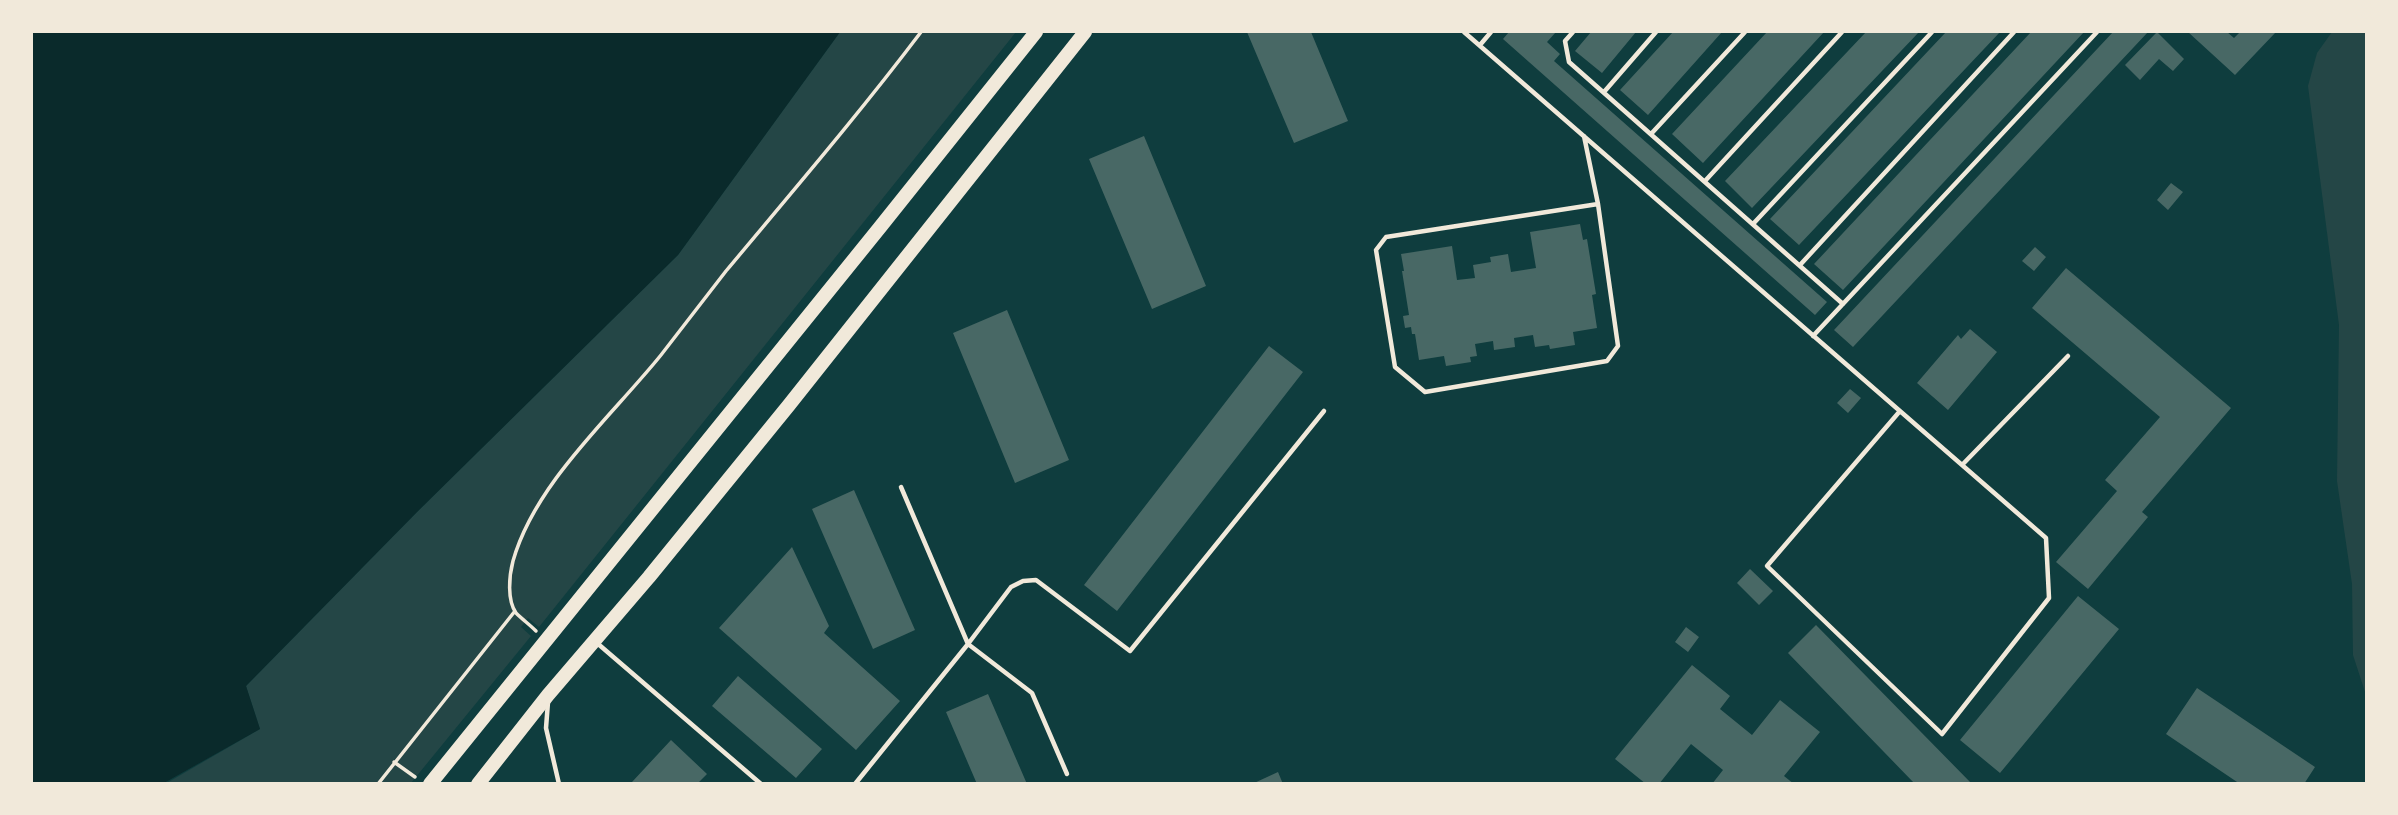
<!DOCTYPE html>
<html>
<head>
<meta charset="utf-8">
<style>
	body { margin:0 }
	#map { position:relative; width:2398px; height:815px; overflow:hidden; background:#0f3d3e; font-family:Commissioner,sans-serif }
	canvas { display:block }
	.frame { position:absolute; inset:0; border:33px solid #f1e9da; pointer-events:none }
</style>
</head>
<body>
<div id="map">
<canvas width="2398" height="815"></canvas>
<div class="frame"></div>
</div>
<script>
const g = document.querySelector('canvas').getContext('2d');
g.lineJoin = 'round';
function fill(path, color) {
  g.fillStyle = color;
  g.fill(path, 'evenodd');
}
function strokePath(path, color, width, dash) {
  g.strokeStyle = color;
  g.lineWidth = width;
  g.lineCap = dash ? 'butt' : 'round';
  g.setLineDash(dash || []);
  g.stroke(path);
}
fill(new Path2D(`
	M840,32H1016L539,627L528,618L521,627L531,636L411,783L165,784L260,729L246,686L417,512L678,255Z
	M2332,32H2366V695L2353,655L2352,584L2337,481L2339,325L2308,86L2317,53Z`), '#244646');
fill(new Path2D(`
	M32,32H840L678,255L417,512L246,686L260,729L164,783H32Z`), '#0a2a2b');
fill(new Path2D(`
	M1247,32H1311L1348,121L1294,143Z
	M1509,32H1556L1547,42L1560,54L1554,61L1827,302L1815,315L1503,39Z
	M1591,32H1636L1602,73L1575,51Z
	M1673,32H1722L1648,115L1620,90Z
	M1767,32H1824L1703,163L1672,134Z
	M1866,32H1919L1752,208L1725,181Z
	M1946,32H2000L1799,245L1770,219Z
	M2031,32H2084L1843,290L1814,264Z
	M2113,32H2148L1853,347L1834,330Z
	M2157,32L2184,59L2173,71L2159,59L2140,80L2125,65Z
	M2188,32H2227L2234,38L2240,32H2276L2235,75Z
	M1144,136L1206,286L1152,309L1089,159Z
	M2171,183L2183,192L2168,210L2157,200Z
	M1580,224L1583,240L1587,239L1596,294L1592,295L1597,328L1573,332L1575,345L1550,349L1549,345L1535,347L1533,335L1514,338L1515,347L1494,350L1493,341L1475,344L1477,356L1470,357L1471,362L1446,366L1444,356L1419,360L1415,334H1412L1411,327L1405,328L1403,316L1409,315L1402,271H1404L1401,254L1452,246L1457,280L1475,278L1473,265L1491,262L1490,257L1508,254L1511,272L1536,268L1530,232Z
	M2035,247L2046,257L2034,271L2022,261Z
	M2066,268L2231,408L2142,512L2148,517L2088,589L2056,562L2117,491L2105,480L2160,417L2032,308Z
	M1007,310L1069,460L1015,483L953,333Z
	M1970,329L1997,352L1948,410L1917,383L1958,335L1961,339Z
	M1269,346L1303,372L1117,611L1084,585Z
	M1850,389L1861,398L1848,413L1837,403Z
	M854,490L915,630L873,649L812,509Z
	M792,547L829,626L824,633L900,701L856,750L719,628Z
	M1750,569L1773,591L1759,605L1737,583Z
	M2078,596L2119,629L2000,773L1960,740Z
	M1816,625L1972,784H1915L1788,653Z
	M1686,627L1699,637L1688,652L1675,642Z
	M1692,665L1730,696L1720,709L1752,735L1780,700L1820,732L1784,776L1794,784H1712L1723,770L1691,744L1659,784H1646L1615,759Z
	M738,676L822,749L796,778L712,706Z
	M2197,688L2315,767L2304,784H2240L2166,734Z
	M988,694L1027,784H977L946,712Z
	M671,740L707,774L697,784H634L632,782Z
	M1278,772L1283,784H1252Z`), '#486865');
strokePath(new Path2D(`
	M536,631C530,625 522,619 516,613C507,600 509,576 513,561C535,483 611,417 661,355C683,327 704,299 726,271C792,192 859,114 921,32
	M394,762L415,777
	M378,784L515,611`), '#f1e9da', 3.5);
strokePath(new Path2D(`
	M1464,32L2046,538L2049,598L1942,734L1767,566L1900,411
	M1573,32L1565,41L1569,62L1843,304
	M1480,45L1491,32
	M1604,92L1656,32
	M1651,134L1745,32
	M1584,136L1598,204L1618,346L1607,361L1425,392L1395,367L1376,250L1386,237L1598,204
	M1705,181L1842,32
	M1753,224L1932,32
	M1800,265L2014,32
	M1813,336L2097,32
	M1962,465L2068,356
	M901,487L968,644L1011,587L1023,581L1036,580L1130,651L1324,411
	M597,643L761,784
	M548,702L546,728L559,784
	M855,784L968,644L1032,693L1067,774`), '#f1e9da', 4.5);
strokePath(new Path2D(`
	M430,784L881,226L1036,32
	M478,784L548,695L649,577L789,405L1085,32`), '#f1e9da', 14);
</script>
</body>
</html>
